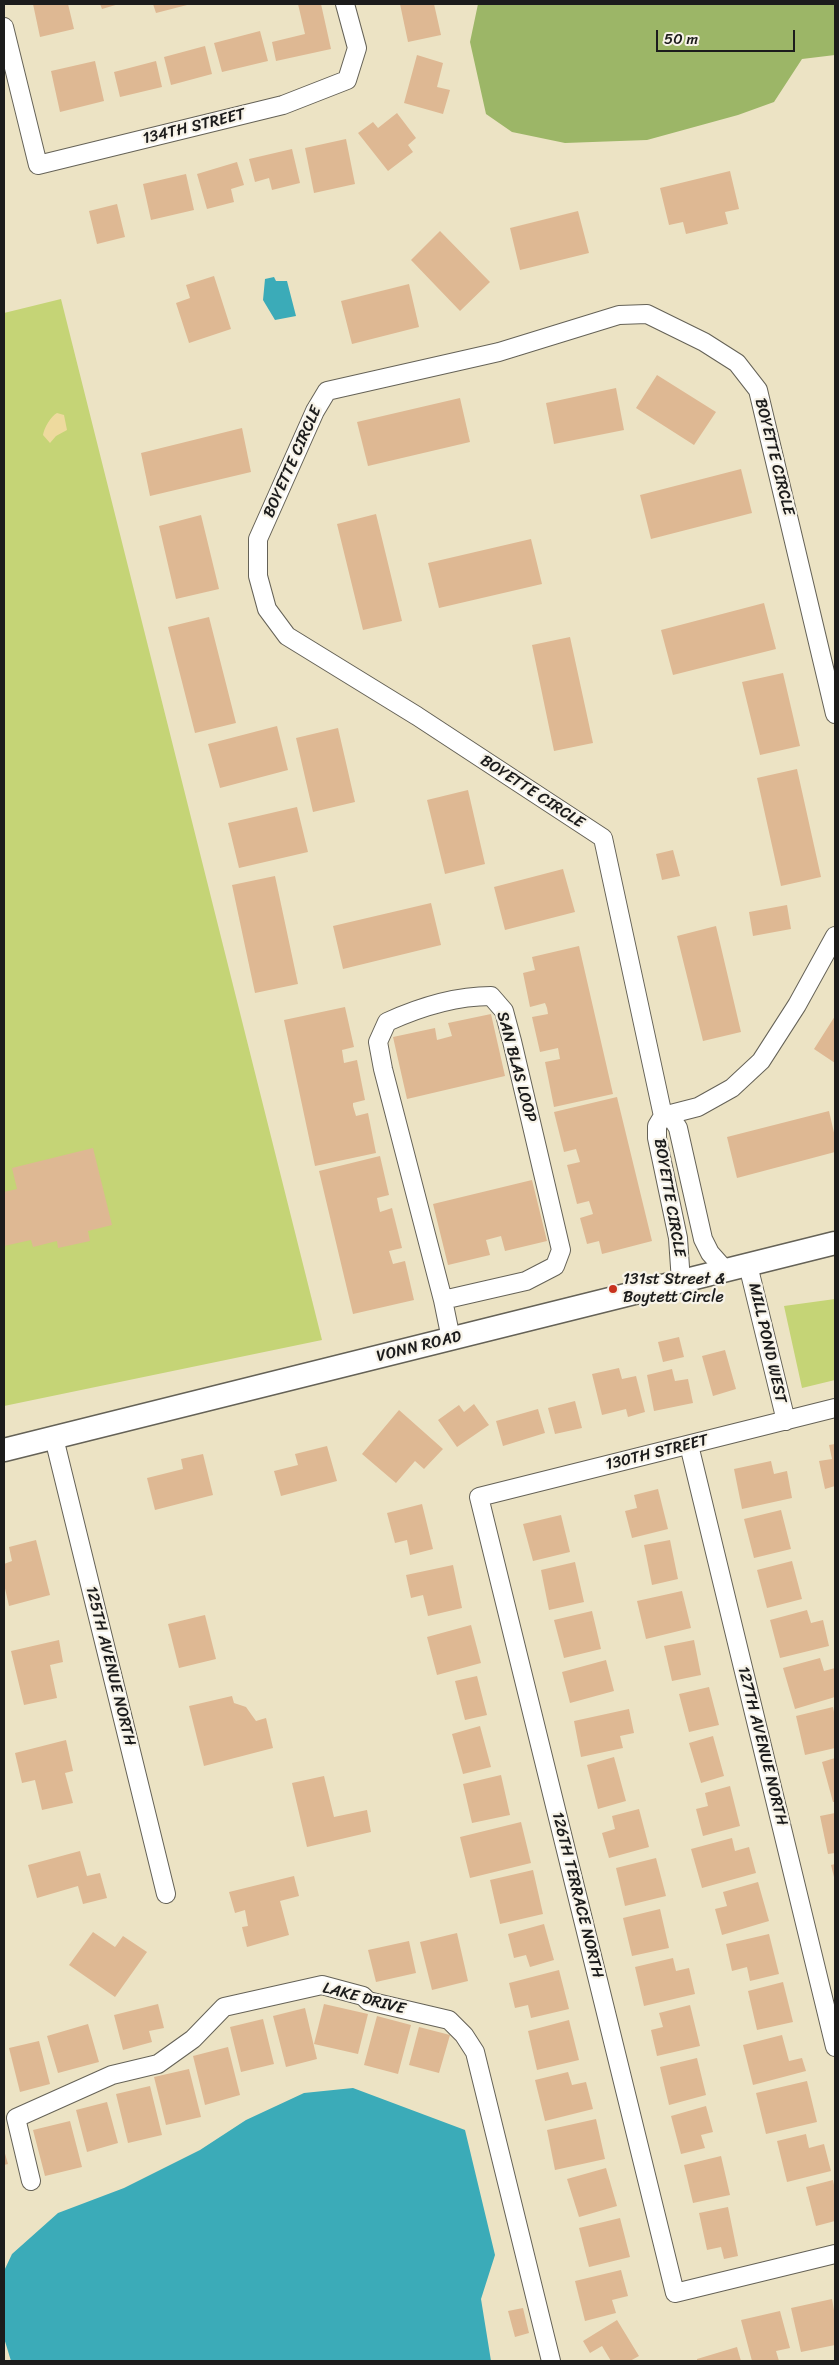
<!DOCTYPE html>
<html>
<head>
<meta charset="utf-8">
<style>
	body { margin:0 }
	#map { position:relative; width:839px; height:2365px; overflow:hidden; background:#ece3c4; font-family:Sriracha,sans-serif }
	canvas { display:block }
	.frame { position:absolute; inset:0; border:5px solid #1c1c1c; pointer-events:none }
	.scale { position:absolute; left:656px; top:30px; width:139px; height:22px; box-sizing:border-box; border:2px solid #1c1c1c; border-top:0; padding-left:6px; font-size:15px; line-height:18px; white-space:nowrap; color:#1c1c1c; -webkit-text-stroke:4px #f7f3e8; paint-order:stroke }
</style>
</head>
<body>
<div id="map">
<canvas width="839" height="2365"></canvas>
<div class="frame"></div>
<div class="scale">50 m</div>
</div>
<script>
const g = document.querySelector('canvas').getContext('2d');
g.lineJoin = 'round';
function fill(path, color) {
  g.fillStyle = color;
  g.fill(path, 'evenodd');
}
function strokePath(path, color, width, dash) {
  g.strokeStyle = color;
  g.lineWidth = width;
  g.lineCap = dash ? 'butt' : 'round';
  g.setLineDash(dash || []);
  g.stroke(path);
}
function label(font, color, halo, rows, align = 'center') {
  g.font = font + ' Sriracha,sans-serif';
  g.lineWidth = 4.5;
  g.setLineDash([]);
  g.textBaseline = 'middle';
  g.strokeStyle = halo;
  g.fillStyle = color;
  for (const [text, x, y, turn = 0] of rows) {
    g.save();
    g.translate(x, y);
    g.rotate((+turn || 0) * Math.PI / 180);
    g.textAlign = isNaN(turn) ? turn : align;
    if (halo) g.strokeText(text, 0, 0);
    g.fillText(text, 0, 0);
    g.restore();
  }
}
fill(new Path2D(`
	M61,299L322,1340L4,1406V313Z
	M835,1299V1380L802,1388L784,1306Z`), '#c5d476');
fill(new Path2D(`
	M478,4H835V55L802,59L774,102L738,115L647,140L565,143L512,132L486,114L470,42Z`), '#9cb667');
fill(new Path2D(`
	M57,413L64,415L67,430L56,436L50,443L43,435C44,428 51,416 57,413Z`), '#eeda9e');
fill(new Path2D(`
	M274,277L276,281H287L296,316L275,320L263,300L265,279Z
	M353,2088L465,2130L495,2255L481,2299L491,2361H11L4,2338V2271L12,2254L58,2213L124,2188L200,2150L246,2120L304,2093Z`), '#3babb8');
fill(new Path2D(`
	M33,4H68L74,29L40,37Z
	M100,4H119L102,9Z
	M153,4H191L156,13Z
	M298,4H321L331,49L276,61L272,42L305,34Z
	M400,4H434L441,35L408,42Z
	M260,31L268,61L222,72L214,43Z
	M205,46L212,74L171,85L164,57Z
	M417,55L443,63L437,87L450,90L443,114L404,103Z
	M95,61L104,101L60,112L51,71Z
	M156,61L162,87L120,97L114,72Z
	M397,113L416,138L408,145L413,152L388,171L358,133L373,122L378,128Z
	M346,139L355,184L314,193L305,148Z
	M292,149L300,183L272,190L269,178L255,182L249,159Z
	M237,162L244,185L231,189L234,202L207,209L197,174Z
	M730,171L739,209L725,212L728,224L686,234L683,222L669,225L660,188Z
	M186,174L194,210L151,220L143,184Z
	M117,204L125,237L97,244L89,211Z
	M578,211L589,253L520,270L510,228Z
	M440,231L490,282L460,311L411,260Z
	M214,276L231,329L189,343L176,303L190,298L186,285Z
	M409,284L419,327L352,344L341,301Z
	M657,375L716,412L694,445L636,408Z
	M616,388L624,430L554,444L546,403Z
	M460,398L470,442L368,466L357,422Z
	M242,428L251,472L150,496L141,453Z
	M741,469L752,513L651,539L640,495Z
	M376,514L402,621L363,630L337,524Z
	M201,515L219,589L176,599L159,526Z
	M531,539L542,584L439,608L428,563Z
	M764,603L776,649L673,675L661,630Z
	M209,617L236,723L195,733L168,627Z
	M570,637L593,743L554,751L532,645Z
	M783,673L800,746L760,755L742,682Z
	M277,726L288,770L220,788L208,744Z
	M338,728L355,802L313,812L296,738Z
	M797,769L821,877L781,886L757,778Z
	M468,790L485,864L445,874L427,800Z
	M297,807L308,852L239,868L228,823Z
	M673,850L680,876L662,880L656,854Z
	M563,869L575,912L505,930L494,887Z
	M275,876L298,984L255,993L232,885Z
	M431,903L441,945L343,969L333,926Z
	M787,905L791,929L753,936L749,912Z
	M716,926L741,1032L703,1041L677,936Z
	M579,946L613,1094L554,1107L545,1062L560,1059L558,1048L540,1052L532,1017L548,1014L547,1008L545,1003L530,1007L523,973L535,970L532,957Z
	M345,1007L354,1047L342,1050L344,1063L357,1060L365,1100L353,1103V1106L356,1116L368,1113L376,1153L315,1166L284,1020Z
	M491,1014L505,1076L407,1099L393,1037L435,1028L437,1040L452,1036L448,1023Z
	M835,1016V1063L814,1049Z
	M617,1097L652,1241L602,1254L599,1241L587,1244L580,1218L593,1214L589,1201L577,1204L567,1165L580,1162L576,1149L564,1152L554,1112Z
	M829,1111L835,1137V1152L737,1178L727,1137Z
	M93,1148L112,1225L88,1231L90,1241L58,1248L57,1241L33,1247L31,1240L4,1246V1192L17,1189L12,1168Z
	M380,1156L389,1195L377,1198L379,1208L380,1212L392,1208L402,1248L389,1251L393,1264L405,1261L414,1300L353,1314L319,1171Z
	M532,1180L547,1241L505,1251L501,1236L486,1240L490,1255L448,1265L433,1204Z
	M679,1337L684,1357L663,1362L658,1342Z
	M725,1350L736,1389L713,1396L702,1356Z
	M619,1368L622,1379L636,1376L645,1412L628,1417L626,1409L602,1415L592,1374Z
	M672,1369L675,1381L688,1379L693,1403L654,1411L647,1375Z
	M575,1401L582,1428L555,1434L548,1408Z
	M474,1404L489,1425L457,1447L438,1420L459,1405L464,1412Z
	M538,1409L545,1433L503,1446L496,1421Z
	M399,1410L443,1449L424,1469L415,1461L396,1483L362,1454Z
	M835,1444V1486L825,1489L819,1461L832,1459L829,1445Z
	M327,1446L337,1481L281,1496L274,1471L298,1465L295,1454Z
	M203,1454L213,1495L155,1510L147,1478L183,1469L181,1459Z
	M771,1461L774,1474L787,1471L792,1498L742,1509L734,1469Z
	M658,1489L668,1529L632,1538L625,1511L637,1508L634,1495Z
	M422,1504L433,1549L410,1555L407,1540L395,1543L387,1513Z
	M781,1510L791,1549L754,1558L744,1519Z
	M561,1515L570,1552L533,1561L523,1524Z
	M36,1540L50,1595L9,1606L4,1584V1564L12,1561L9,1547Z
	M670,1540L678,1579L652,1585L644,1545Z
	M792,1561L802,1599L767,1608L757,1570Z
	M575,1562L584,1602L549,1610L541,1570Z
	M453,1565L462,1608L428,1616L423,1595L411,1598L406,1575Z
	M682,1591L691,1628L646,1639L637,1601Z
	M807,1610L811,1623L823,1620L829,1646L780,1658L770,1620Z
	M592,1611L601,1649L564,1658L554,1620Z
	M205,1615L216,1659L179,1668L168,1624Z
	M471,1625L481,1663L437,1675L427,1637Z
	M59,1640L63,1662L50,1665L57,1698L24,1705L11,1651Z
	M694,1640L701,1675L672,1681L664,1646Z
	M820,1658L824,1671L835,1668V1697L795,1709L783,1668Z
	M606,1660L614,1691L570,1703L562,1672Z
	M477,1676L487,1715L465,1720L455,1681Z
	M709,1687L719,1725L689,1732L679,1694Z
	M232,1696L234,1703L246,1707L256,1721L266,1718L273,1748L204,1766L189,1706Z
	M833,1707L835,1717V1748L805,1755L796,1716Z
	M629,1709L634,1733L620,1736L623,1748L581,1757L574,1721Z
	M480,1726L491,1767L463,1774L452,1734Z
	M713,1736L724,1776L701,1783L689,1743Z
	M66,1740L73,1771L65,1773L73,1803L42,1810L35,1780L22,1783L15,1753Z
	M614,1757L626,1801L598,1809L587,1765Z
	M835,1758V1802H833L822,1762Z
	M501,1775L510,1815L472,1823L463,1784Z
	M324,1776L334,1817L367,1810L371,1832L307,1847L292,1783Z
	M730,1786L740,1826L703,1836L696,1809L708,1806L705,1793Z
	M639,1809L649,1847L609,1858L602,1833L615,1829L612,1816Z
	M835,1813V1853L828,1854L820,1816Z
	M521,1822L531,1863L470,1878L460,1837Z
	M732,1838L735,1851L749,1847L756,1873L702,1888L691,1849Z
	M80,1851L87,1876L100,1873L107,1898L83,1904L78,1886L37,1898L28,1865Z
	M656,1858L666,1896L625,1906L616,1868Z
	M835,1864V1881L831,1865Z
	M533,1870L543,1914L500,1924L490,1880Z
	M294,1876L299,1896L280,1901L289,1935L247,1947L242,1927L248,1926L245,1910L235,1913L229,1892Z
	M758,1882L769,1921L722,1935L715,1909L727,1906L723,1892Z
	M660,1909L669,1948L632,1956L623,1918Z
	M544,1924L554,1960L530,1967L526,1955L514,1958L508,1934Z
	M93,1932L115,1947L123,1936L147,1952L115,1997L69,1965Z
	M457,1933L468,1981L432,1990L420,1942Z
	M769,1934L779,1974L750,1981L747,1967L732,1971L726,1944Z
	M409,1941L416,1973L376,1982L368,1950Z
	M673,1958L676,1971L689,1968L695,1994L644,2006L635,1967Z
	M559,1970L569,2009L531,2018L528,2005L515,2008L509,1983Z
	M783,1982L793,2022L757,2030L748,1991Z
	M158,2004L164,2028L149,2031L152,2042L123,2050L114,2015Z
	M324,2004L368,2014L358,2054L314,2044Z
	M690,2005L700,2046L657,2056L651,2030L663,2027L659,2013Z
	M305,2008L317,2059L286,2067L273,2016Z
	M377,2016L411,2025L398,2074L364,2065Z
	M263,2019L274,2064L241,2072L230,2027Z
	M569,2020L579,2060L537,2070L528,2031Z
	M88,2024L99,2062L58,2073L47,2036Z
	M419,2027L450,2035L439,2073L409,2065Z
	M782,2035L789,2061L802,2058L806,2071L753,2085L743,2045Z
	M39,2041L50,2084L20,2092L9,2048Z
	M228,2047L240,2095L205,2105L193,2056Z
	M697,2058L706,2095L669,2105L660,2067Z
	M189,2069L201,2117L166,2125L154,2077Z
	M568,2072L572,2085L586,2082L593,2109L545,2121L535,2080Z
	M807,2081L817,2122L766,2134L756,2093Z
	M150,2086L162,2135L128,2143L116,2094Z
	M107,2102L118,2143L87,2152L76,2110Z
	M706,2106L713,2132L701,2135L705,2148L681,2154L671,2116Z
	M596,2119L605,2159L555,2170L547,2130Z
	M70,2121L82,2167L45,2176L33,2130Z
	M806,2134L809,2148L824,2144L831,2171L787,2182L777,2141Z
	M4,2150L8,2164L4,2165Z
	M721,2156L730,2195L693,2203L684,2165Z
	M606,2168L617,2206L579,2217L567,2179Z
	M833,2180L835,2190V2221L816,2226L806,2187Z
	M728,2207L738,2256L724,2259L721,2247L707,2250L699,2213Z
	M620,2218L630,2257L589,2267L579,2228Z
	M621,2270L628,2296L612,2300L616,2313L585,2321L575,2281Z
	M832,2299L835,2316V2345L801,2352L791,2308Z
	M523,2308L529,2333L515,2337L508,2311Z
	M780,2311L790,2348L776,2351L779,2361H752L741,2320Z
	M617,2320L639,2356L630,2361H611L602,2346L590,2353L583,2341Z
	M737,2347L741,2361H697V2359Z`), '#deb893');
const minor = new Path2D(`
	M4,27L38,165L283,105L347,80L357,48L345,4
	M835,714L758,390L737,363L704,342L647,314L619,315L499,352L327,391L315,411L258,539V576L267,609L287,636L417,716L603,838L663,1116L698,1107L732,1088L761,1061L797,1005L835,936
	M748,1265L786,1421
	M681,1282L678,1238L657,1138V1126L663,1116L673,1120L678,1128L703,1239L710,1253L726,1271
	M443,1300L526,1281L555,1266L561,1250L512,1041L504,1011L491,996C455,996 420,1007 387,1022L378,1042L383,1069L443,1300L451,1339
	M835,1408L479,1497L675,2293L835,2254
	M54,1438L166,1894
	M689,1445L835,2047
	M31,2181L16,2118L112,2075L158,2064L193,2039L224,2007L322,1985L363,1996L368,2001L449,2020L464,2035L475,2052L551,2361`);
const tertiary = new Path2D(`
	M4,1450L835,1243`);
strokePath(minor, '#656257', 20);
strokePath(tertiary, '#656257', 25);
strokePath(minor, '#fff', 18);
strokePath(tertiary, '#fff', 22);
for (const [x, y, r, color] of [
	[613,1289,5,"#c8321e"]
]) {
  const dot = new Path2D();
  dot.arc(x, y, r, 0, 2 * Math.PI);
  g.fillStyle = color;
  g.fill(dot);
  strokePath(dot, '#f7f3e8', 2);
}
label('16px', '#1c1c1c', '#f7f3e8', [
	["134TH STREET",194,127,-14],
	["BOYETTE CIRCLE",774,457,76],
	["BOYETTE CIRCLE",293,462,-66],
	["BOYETTE CIRCLE",532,792,33],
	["SAN BLAS LOOP",516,1067,75],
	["BOYETTE CIRCLE",669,1198,80],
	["MILL POND WEST",767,1343,77],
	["VONN ROAD",419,1347,-14],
	["130TH STREET",657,1453,-14],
	["125TH AVENUE NORTH",110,1666,76],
	["127TH AVENUE NORTH",762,1746,76],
	["126TH TERRACE NORTH",577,1895,76],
	["LAKE DRIVE",364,1999,15]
]);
label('16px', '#1c1c1c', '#f7f3e8', [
	["131st Street &",623,1280],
	["Boytett Circle",623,1298]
], 'left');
</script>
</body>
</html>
